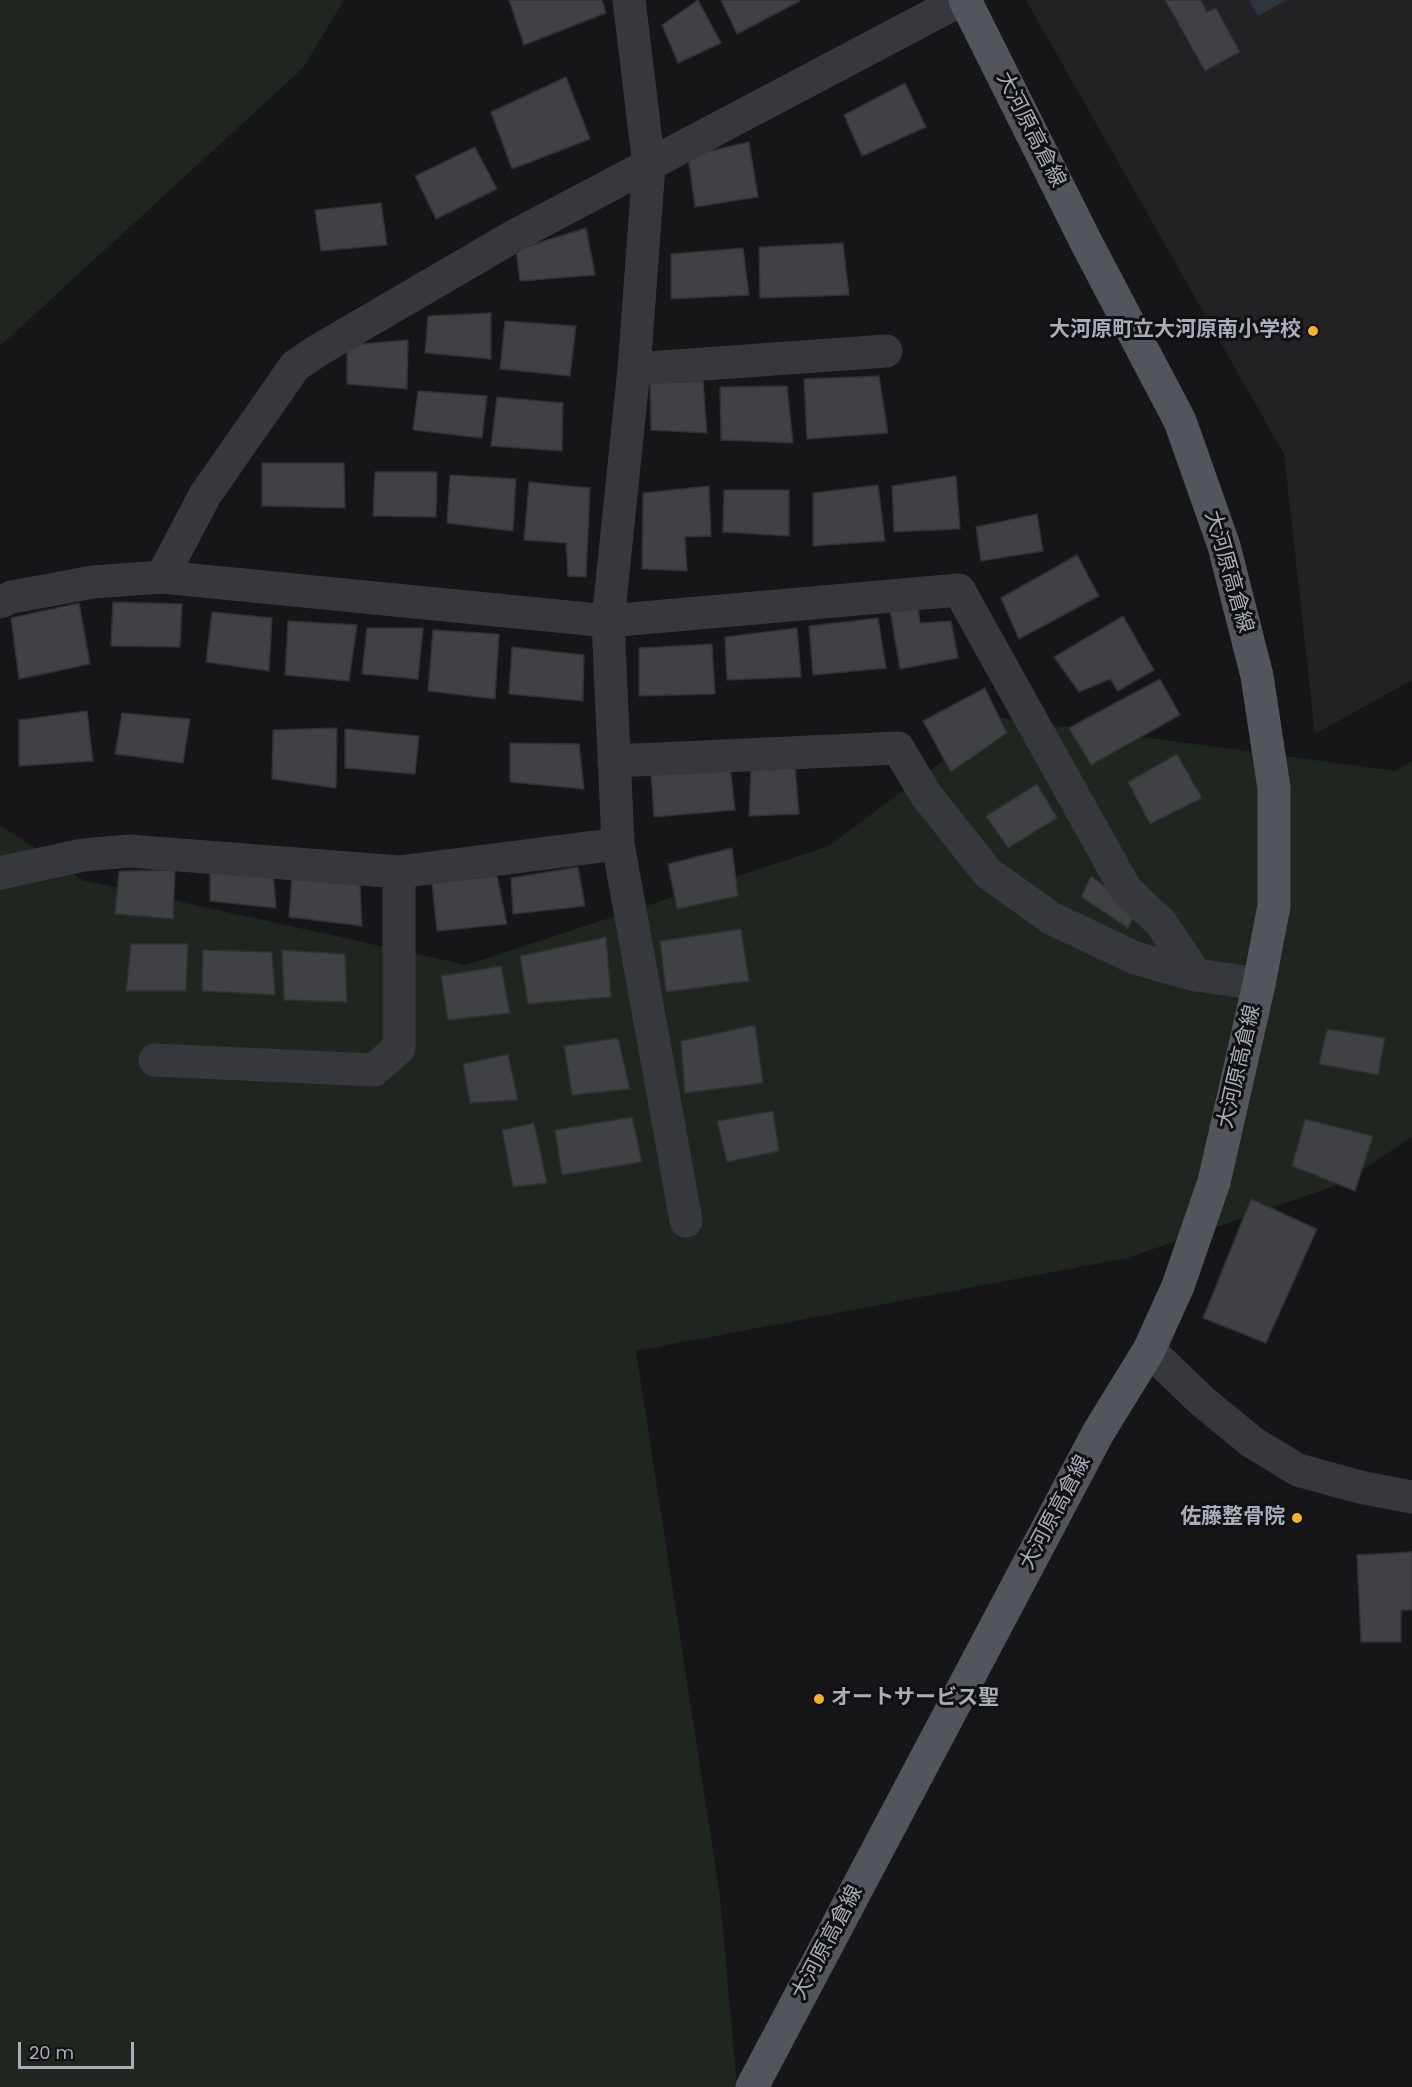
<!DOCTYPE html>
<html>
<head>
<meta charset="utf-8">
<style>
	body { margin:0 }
	#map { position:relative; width:1412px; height:2087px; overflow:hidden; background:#161618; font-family:Poppins,sans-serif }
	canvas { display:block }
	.scale { position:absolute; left:18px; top:2042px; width:116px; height:27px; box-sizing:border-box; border:3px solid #a8adb8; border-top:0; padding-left:8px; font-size:18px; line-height:21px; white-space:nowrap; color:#a8adb8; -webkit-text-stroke:4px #111113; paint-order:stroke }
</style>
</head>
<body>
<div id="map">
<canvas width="1412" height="2087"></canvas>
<div class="scale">20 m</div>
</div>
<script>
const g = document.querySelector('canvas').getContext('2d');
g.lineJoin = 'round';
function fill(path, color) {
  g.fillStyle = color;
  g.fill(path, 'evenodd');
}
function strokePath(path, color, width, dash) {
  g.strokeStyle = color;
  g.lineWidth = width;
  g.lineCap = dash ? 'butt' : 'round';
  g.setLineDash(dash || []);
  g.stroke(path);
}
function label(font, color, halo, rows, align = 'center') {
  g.font = font + ' Poppins,"Noto Sans JP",sans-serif';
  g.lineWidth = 6;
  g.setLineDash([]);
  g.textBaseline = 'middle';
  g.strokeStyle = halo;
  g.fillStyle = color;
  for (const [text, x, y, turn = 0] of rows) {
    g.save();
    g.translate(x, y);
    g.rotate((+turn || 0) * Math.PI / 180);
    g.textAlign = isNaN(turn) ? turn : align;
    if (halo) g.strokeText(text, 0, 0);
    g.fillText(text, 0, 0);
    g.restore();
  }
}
fill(new Path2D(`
	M1026,0H1412V680L1315,734L1284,454Z`), '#222225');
fill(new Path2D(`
	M0,0H344L303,68L0,346Z
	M1000,718L1396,771L1412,761V1137L1343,1183L1127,1258L636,1351L720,1896L737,2087H0V825L82,880L466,965L829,846Z`), '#1e261f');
fill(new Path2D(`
	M1249,0H1287L1258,16Z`), '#2c353c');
const building = new Path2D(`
	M509,0H602L606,13L524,45Z
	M698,0L721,43L678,63L662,25Z
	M721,0H799L800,1L737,34Z
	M1165,0H1201L1207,12L1216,8L1240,52L1205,71Z
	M566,77L590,139L512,169L491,112Z
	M905,83L926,127L862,156L844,115Z
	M749,142L758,197L695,207L688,156Z
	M475,147L497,189L436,219L415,176Z
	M381,203L387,245L321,251L315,210Z
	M586,228L595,275L520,281L516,250Z
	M843,243L849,295L760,298L759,247Z
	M743,248L749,295L671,299V254Z
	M491,313V359L425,353L428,316Z
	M505,321L576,326L570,376L500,369Z
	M408,340L407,389L347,384V345Z
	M879,376L888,433L807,439L804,379Z
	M703,381L707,433L651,430L650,383Z
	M787,386L793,443L721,440L720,387Z
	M418,391L487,396L482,438L413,430Z
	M497,397L563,403L562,451L491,446Z
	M262,463H344L345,508L262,506Z
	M375,472H437L436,517L373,516Z
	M450,475L516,479L513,531L447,523Z
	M956,476L960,529L894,532L892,486Z
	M529,482L590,488L586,577L568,576L566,543L524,540Z
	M878,485L885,541L813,546V493Z
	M709,486L711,536L685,537L687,571L642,569L643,493Z
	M724,490H789V536L723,532Z
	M1037,514L1043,551L981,561L976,527Z
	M1077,555L1099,596L1019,639L1001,598Z
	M113,602L182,604L180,647L111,646Z
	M79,603L90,664L19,679L11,618Z
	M918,608L920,623L951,621L958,658L900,669L890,610Z
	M212,612L272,618L269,671L206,662Z
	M1123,616L1154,670L1118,691L1110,679L1079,692L1054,657Z
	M878,618L886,668L813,675L809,626Z
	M288,621L357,625L349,681L285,675Z
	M367,628H423L418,679L362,674Z
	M797,628L801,677L727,680L725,637Z
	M433,630L499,634L495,699L428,691Z
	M712,644L715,694L639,696V648Z
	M512,647L584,655L583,701L509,694Z
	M1160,679L1180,715L1091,765L1069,728Z
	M985,688L1007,733L951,772L923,721Z
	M87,711L93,761L19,766V720Z
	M122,713L190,719L183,763L115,754Z
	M337,728L336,788L272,779L273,730Z
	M345,729L419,736L415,774L345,768Z
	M510,743L579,744L584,789L510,782Z
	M1177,754L1202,798L1150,824L1128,782Z
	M795,765L799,814L749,816L751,768Z
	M730,767L735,810L654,817L651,773Z
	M1037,784L1057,818L1008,848L986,816Z
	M732,848L738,896L677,909L668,864Z
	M210,866L273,871L276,908L210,901Z
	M578,867L585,906L513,914L511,878Z
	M175,870L173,919L115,914L119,871Z
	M292,876L360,883L362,926L289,917Z
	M497,876L507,924L437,931L432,883Z
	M1091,876L1137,910L1128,928L1081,897Z
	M741,929L749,981L666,992L660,941Z
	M606,937L611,997L528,1004L520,956Z
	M131,944H188L186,991H126Z
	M203,950L272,952L275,995L202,991Z
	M282,950L345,954L347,1002L284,1000Z
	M501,966L510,1013L448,1020L441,976Z
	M755,1025L763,1083L685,1093L681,1041Z
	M1327,1029L1385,1038L1378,1075L1319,1064Z
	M618,1038L630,1089L572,1095L564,1046Z
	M508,1054L518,1100L470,1103L463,1064Z
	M773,1111L779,1151L727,1162L717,1121Z
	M632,1117L642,1162L562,1175L555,1130Z
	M1305,1119L1373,1136L1355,1191L1292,1166Z
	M534,1123L547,1183L513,1187L502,1130Z
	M1251,1199L1317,1229L1266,1343L1203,1318Z
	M1412,1552V1610H1401V1642H1361L1357,1555Z`);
fill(building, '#404145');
strokePath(building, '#303034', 1.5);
strokePath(new Path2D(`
	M629,0L649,166L634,369L608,621L618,844L686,1221
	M634,369L886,351
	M162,577L205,495L295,366L317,351L514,236L961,0
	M0,602L12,597L93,582L162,577L608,621L959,590L1126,890L1161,923L1196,975L1259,984
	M614,761L898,748L926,795L988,873L1051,918L1135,958L1196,975
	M0,873L83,855L129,851L399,872L618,844
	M155,1060L374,1070L399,1048V872
	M1149,1350L1202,1401L1252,1442L1298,1470L1360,1487L1412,1497`), '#37383d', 33);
strokePath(new Path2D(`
	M752,2087L1098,1433L1149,1350L1178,1286L1214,1182L1259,984L1274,906V788L1257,676L1224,546L1180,421L1087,244L965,0`), '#53555c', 33);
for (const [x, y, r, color] of [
	[1313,331,6,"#f2b134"],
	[1297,1518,6,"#f2b134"],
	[819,1699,6,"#f2b134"]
]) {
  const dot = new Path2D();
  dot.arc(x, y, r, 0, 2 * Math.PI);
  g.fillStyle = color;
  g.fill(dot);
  strokePath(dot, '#111113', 2);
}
label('21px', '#a8adb8', '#111113', [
	["大河原高倉線",1030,130,63],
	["大河原高倉線",1228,572,74],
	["大河原高倉線",1240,1067,-77],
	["大河原高倉線",1056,1513,-62],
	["大河原高倉線",828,1943,-62]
]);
label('bold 21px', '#a8adb8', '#111113', [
	["大河原町立大河原南小学校",1301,331],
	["佐藤整骨院",1285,1518],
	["オートサービス聖",831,1699,"left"]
], 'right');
</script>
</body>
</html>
